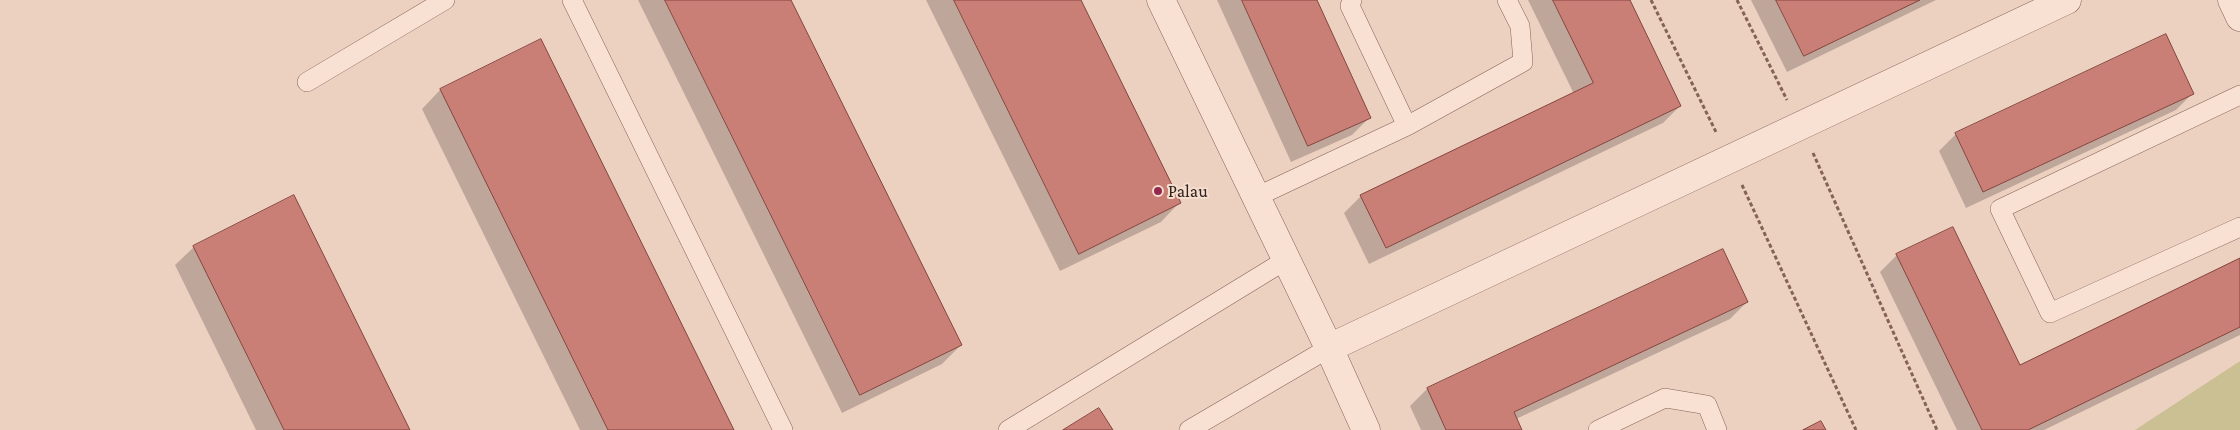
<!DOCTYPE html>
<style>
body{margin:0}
canvas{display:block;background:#edd1c0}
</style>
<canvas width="2240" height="430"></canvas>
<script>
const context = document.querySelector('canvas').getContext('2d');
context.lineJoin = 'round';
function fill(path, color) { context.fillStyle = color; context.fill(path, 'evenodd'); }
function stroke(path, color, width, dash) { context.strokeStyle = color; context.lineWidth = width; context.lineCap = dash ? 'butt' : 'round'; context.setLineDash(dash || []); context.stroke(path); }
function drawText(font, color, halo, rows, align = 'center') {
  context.font = font + ' "Crimson Pro",serif'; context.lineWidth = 4; context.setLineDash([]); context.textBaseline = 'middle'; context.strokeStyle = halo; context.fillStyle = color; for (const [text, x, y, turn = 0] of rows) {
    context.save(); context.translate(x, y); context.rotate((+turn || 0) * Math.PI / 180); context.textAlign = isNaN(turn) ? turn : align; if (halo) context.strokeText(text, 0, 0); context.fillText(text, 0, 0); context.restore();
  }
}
fill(new Path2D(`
 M2240 361V430H2135Z`), '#cac094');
fill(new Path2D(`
 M638 0H790L961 345 942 364 842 413Z
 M926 0H1079L1179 203 1161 222 1060 271Z
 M1217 0H1316L1369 118 1352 135 1291 162Z
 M1528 0H1629L1680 106 1663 123 1369 264 1344 213 1361 196 1574 94Z
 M1751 0H1936L1787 72Z
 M541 40 733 430H580L422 109 440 90Z
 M2193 93 2176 110 1966 208 1939 151 1956 134Z
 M194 247 409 430H256L175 265Z
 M1722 251 1747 302 1730 319 1516 419 1521 430H1421L1410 406 1427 389Z
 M1897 255 2020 367 2240 260V335L2044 430H1957L1880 272Z`), '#0003');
const building = new Path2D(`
 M665 0H791L962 345 860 395Z
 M954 0H1081L1181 203 1079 254Z
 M1242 0H1317L1371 118 1308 146Z
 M1553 0H1630L1681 106 1386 248 1360 195 1593 83Z
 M1776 0H1920L1804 56Z
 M2166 34 2194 94 1983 192 1955 133Z
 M541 39 734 430H608L440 89Z
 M294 195 410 430H284L193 246Z
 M1953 227 2020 365 2240 258V327L2028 430H1982L1896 254Z
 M1723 249 1748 302 1514 412 1522 430H1446L1427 388Z
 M1099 408 1113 430H1063Z
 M1821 421 1826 430H1803Z`);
fill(building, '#ca7f76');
stroke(building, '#84453f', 1);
const lane = new Path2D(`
 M572 0 783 430
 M1352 0 1350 6 1407 126
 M307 82 445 0
 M2240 95 2000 209 2050 313 2240 227
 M1256 197 1407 126 1523 62 1520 26 1507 0
 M1008 430 1286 260
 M1189 430 1329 348
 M1598 430 1665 398 1707 405 1717 430`);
const street = new Path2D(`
 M1161 0 1329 348 1366 430
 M2232 0 2240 17
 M1329 348 2067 0`);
stroke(lane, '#856258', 20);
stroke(street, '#856258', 29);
stroke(new Path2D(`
 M1651 0 1716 132
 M1737 0 1787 100
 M1813 153 1937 430
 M1742 185 1856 430`), '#856258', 3, [4, 2.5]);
stroke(lane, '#f8e1d3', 19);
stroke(street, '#f8e1d3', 28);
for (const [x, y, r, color] of [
 [1158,191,5,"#93294b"]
]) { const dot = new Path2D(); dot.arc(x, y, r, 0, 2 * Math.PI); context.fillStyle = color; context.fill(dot); stroke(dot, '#f4decf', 2); }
drawText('18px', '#35211c', '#f4decf', [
 ["Palau",1168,191]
], 'left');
</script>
